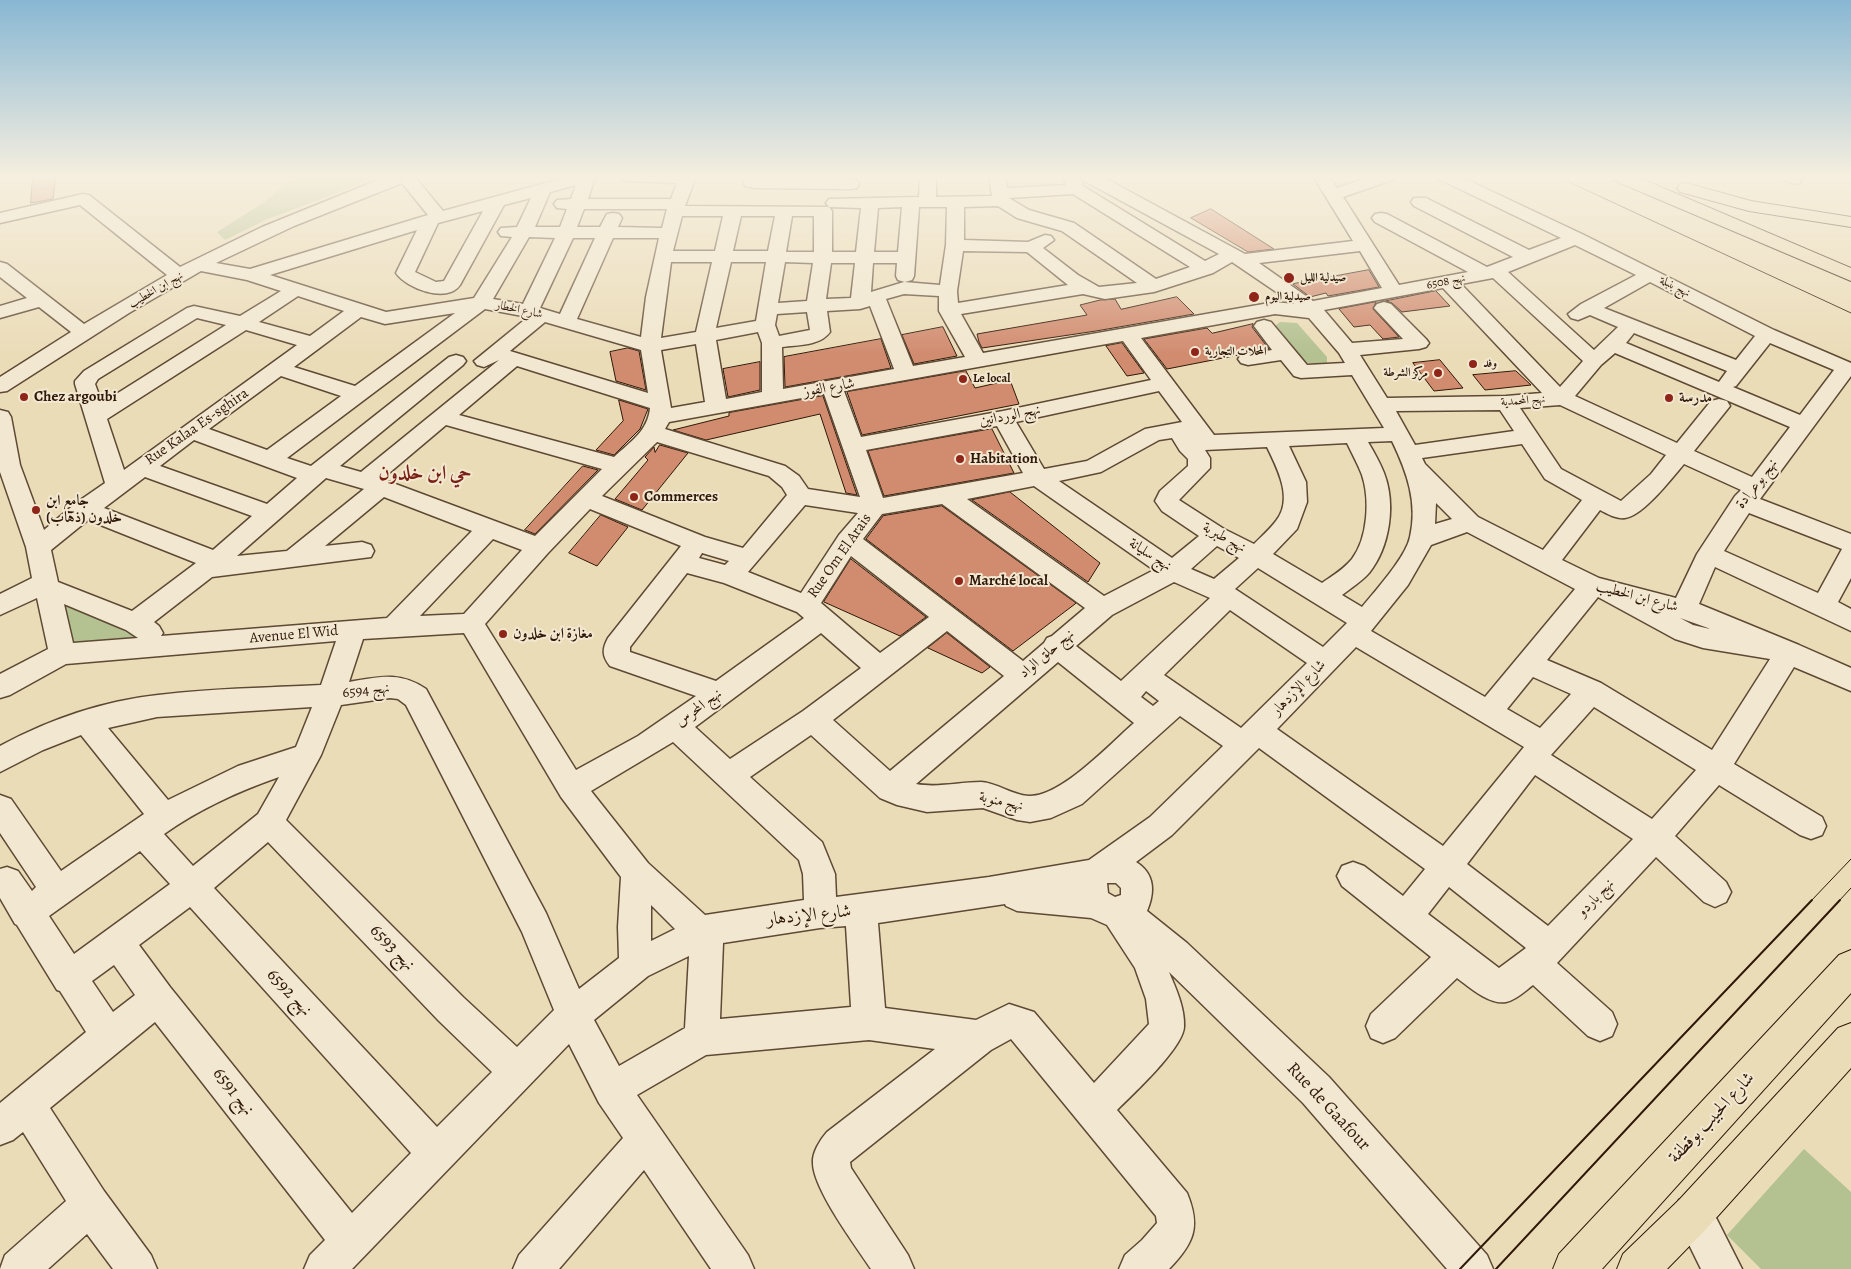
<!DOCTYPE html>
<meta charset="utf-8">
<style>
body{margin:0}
canvas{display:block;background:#ebdcb8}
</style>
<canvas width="1851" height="1269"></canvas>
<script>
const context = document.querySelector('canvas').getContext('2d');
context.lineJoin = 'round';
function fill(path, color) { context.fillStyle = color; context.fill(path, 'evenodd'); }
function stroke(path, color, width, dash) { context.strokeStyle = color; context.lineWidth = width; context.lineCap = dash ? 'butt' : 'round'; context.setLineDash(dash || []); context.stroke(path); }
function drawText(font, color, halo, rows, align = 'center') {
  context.font = font + ' Alegreya,Amiri,serif'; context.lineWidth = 4; context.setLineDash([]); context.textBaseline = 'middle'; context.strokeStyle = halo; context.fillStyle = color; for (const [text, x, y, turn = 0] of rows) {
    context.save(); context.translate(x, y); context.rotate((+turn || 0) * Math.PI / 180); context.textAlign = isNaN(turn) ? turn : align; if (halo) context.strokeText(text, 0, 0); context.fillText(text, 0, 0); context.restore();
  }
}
fill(new Path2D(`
 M296 176H381L268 219 225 240 217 232 263 203Z
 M1280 322 1297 323 1327 357V362L1323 365 1303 362 1276 331 1275 326Z
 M54 597 146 642 86 645 71 643Z
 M1804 1149 1851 1192V1269H1761L1727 1235Z`), '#b4c191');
const building = new Path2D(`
 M33 176H56L53 199 31 203Z
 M1211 209 1274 249 1248 252 1191 218Z
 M1369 270 1379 287 1328 296 1326 293 1310 297 1293 284Z
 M1436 291 1450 306 1402 312 1392 303 1386 301Z
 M1177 297 1194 314 1096 331 982 348 979 342 977 334 1087 315 1080 305 1100 300 1115 299 1121 309Z
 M1376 302 1373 309 1399 337 1383 339 1370 325 1354 327 1339 309Z
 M1253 324 1252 327 1269 349 1167 369 1144 339 1207 328 1212 333Z
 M943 327 957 356 914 364 902 335Z
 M881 339 891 368 785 387 784 357Z
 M1122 343 1144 373 1127 376 1106 346Z
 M628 348 639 351 646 390 616 381 610 352Z
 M1440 360 1463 388 1434 391 1413 363Z
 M760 362V390L728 397 723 369Z
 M966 371 975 388 1010 380 1019 404 862 435 847 392Z
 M1516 371 1531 385 1485 390 1473 375Z
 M823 396 857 495 846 493 820 414 706 440 673 430 729 416V413Z
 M619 400 648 409 640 429 614 455 596 450 623 421Z
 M992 429 1014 473 884 496 868 451Z
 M660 445 688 453 642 510 615 499 648 460 645 457 654 447 655 452Z
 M583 466 598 470 535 534 525 530Z
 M1010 492 1100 563 1088 582 972 500Z
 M942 506 1076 603 1075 604 1013 651 866 539 883 516Z
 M601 515 628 527 597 566 569 553Z
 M851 559 926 617 900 636 824 602Z
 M947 633 990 667 982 673 928 648Z`);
fill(building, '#d18c70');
stroke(building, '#2f1808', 1);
const minor = new Path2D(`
 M388 176H414L443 211 571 176H599L594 180 588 199H671L677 183 628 181 622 179 620 176H696L685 206 829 207 832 211V252H856L861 208 829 207 826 203 829 199 919 197 920 176H936V197L992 196 989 176H1005L1007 188 1066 185 1063 176H1101L1245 254 1353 241 1313 176H1329L1337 188 1372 176H1397L1395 179 1343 197 1399 285 1468 272 1375 222 1372 218 1375 214 1381 213 1387 214 1487 267 1513 257 1414 206 1411 202 1414 198H1426L1529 250 1561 238 1439 179 1437 176H1459L1582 234 1774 330 1851 363V376L1760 499 1851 534V578L1838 602 1851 609V631L1715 567 1699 604 1799 645 1851 668V691L1794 667 1734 764 1822 817 1826 826 1822 835 1811 839 1800 835 1719 785 1675 836 1726 882 1731 892 1726 902 1715 907 1704 902 1656 857 1557 963 1612 1012 1617 1024 1612 1036 1600 1041 1588 1036 1533 985C1525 991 1516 1000 1506 1002 1489 1005 1469 987 1457 978L1395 1038 1383 1043 1371 1038 1366 1026 1371 1014 1431 957 1342 886 1337 876 1342 866 1353 862 1364 866 1403 896 1425 869 1259 748 1172 835 1136 862C1155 874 1155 892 1147 911L1187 943 1329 1077 1487 1255 1493 1269H1447L1303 1103 1169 972C1176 989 1185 1008 1184 1027 1183 1048 1133 1094 1117 1110L1187 1193C1201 1227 1194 1243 1169 1269H1119L1125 1255 1142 1240 1157 1223 1156 1216 1011 1039 991 1050 850 1162 851 1168 908 1255 914 1269H871C856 1246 813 1189 813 1163 812 1153 820 1140 827 1132L935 1049 869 1040 706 1055 637 1095 748 1255 754 1269H711L644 1170 559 1269H513L519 1255 623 1138 599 1103 569 1044 352 1269H304L310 1255 325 1240 155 1022 50 1108 104 1191 151 1255 157 1269H113L87 1234 48 1269H0L5 1255 66 1201 23 1132 13 1140 0 1145V1103L86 1032 60 991 57 990 17 925 15 924 0 898V869L7 867 18 871 32 891 36 887 0 833V795L11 799 61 871 144 814 81 735 43 750 0 772V746C48 720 103 701 158 695 212 688 267 688 321 685L336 641 66 664 10 695 0 698V674L48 649 37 598 0 615V594L32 578 26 547 0 472V410L8 412 11 417 20 465 44 530 76 503 105 483 75 384V381L84 371 187 308 194 306 240 316 281 291 247 280 201 271 129 313 7 391 0 392V377L71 332 39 307 0 318V306L27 298 0 277V262L7 264 84 324 167 275 80 205 0 223V213L83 194 89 195 180 267 262 227ZM1080 178 1081 179 1219 254 1205 261 1083 186ZM402 183 428 215 250 269 216 263 294 226ZM576 185 571 199 557 200 554 204 557 208 567 209 560 227H535L550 192ZM1073 194 1190 267 1156 279 1074 223 1029 210 1009 198ZM531 198 517 227 501 228 498 232 501 236 512 237 474 298 386 312 270 275 417 230 396 273C406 288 447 304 460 285L504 205ZM998 206 1017 218 1062 231 1137 283 1099 287 1078 275 1043 248 1054 240 1051 236 1045 235 1028 242 964 240V207ZM902 207 898 252H874L878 208ZM919 207H947L946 245 940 285 904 282 871 292 873 263H897L896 276 898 280 905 282 912 280 914 276ZM584 209H667L662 228 618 227 622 218 619 214 613 213 607 214 600 227H577ZM483 211 444 281 436 282 415 272 438 223ZM682 216H723L715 251H673ZM741 216H775L768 251H733ZM792 216H814V252H786ZM529 237 555 238 523 304 493 299ZM573 238H595L560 314 540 308ZM613 238H659L646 297 641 337 577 319ZM1575 245 1636 275 1581 304 1568 314 1571 318 1578 320 1590 315 1618 327 1594 350 1508 272ZM963 251 1027 252 1068 285 958 303 957 291ZM1360 251 1382 288 1313 301 1259 263ZM671 262H712L696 332 661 338ZM731 262H766L756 321 716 328ZM785 262 813 263 807 301 778 303ZM1232 262 1294 304 1275 302 983 353 961 314 1083 294 1105 299 1154 292 1213 273ZM831 263H855L851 298 826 299ZM1493 278 1583 361 1560 387 1461 284ZM1650 282 1755 336 1736 360 1604 308ZM1443 288 1542 393 1506 396 1387 398 1360 355 1419 349 1426 347 1429 343 1426 339 1391 304 1384 302 1377 304 1374 308 1403 339 1352 343 1324 310ZM904 294 939 296V311L965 357 913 366 886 299ZM298 296 344 311 310 336 259 322ZM870 306 894 369 783 389 782 347C798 345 820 346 830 332L827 311 860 309ZM485 309 528 317 474 361 477 365 484 367 499 360 361 472 340 466 463 365 466 361 463 357 456 355 449 357 311 466 287 458ZM807 312 810 330 779 336 775 325 777 314ZM455 313 355 386 294 367 361 317 385 324ZM1275 314 1309 318 1339 353 1345 363 1307 365 1271 322 1264 320 1257 322 1254 326 1272 350 1241 355 1238 359 1241 363 1248 365 1281 360 1294 376 1301 378 1352 375 1384 428 1214 435 1141 338ZM197 318 226 325 102 403 95 384 98 379ZM545 322 641 350 648 393 510 351ZM246 330 297 345 124 470 107 419ZM758 332 762 343V392L726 399 716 340ZM1634 333 1727 371 1719 382 1626 343ZM1123 341 1151 380 1003 411 861 437 844 391ZM1770 343 1834 370 1800 415 1733 387 1736 386ZM696 344 705 402 671 408 661 350ZM1615 353 1790 427 1752 477 1694 451 1730 406 1727 401 1719 399 1711 401 1677 443 1575 396 1601 365ZM517 366 650 408C648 431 630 442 614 457L459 415ZM281 376 341 396 267 450 209 429ZM1159 391 1182 422 1145 429 1087 461 1044 469 1016 422ZM824 394 860 497 808 489 799 476 785 466 665 429 669 422ZM1560 405 1666 455 1651 474 1621 501 1561 469 1520 408ZM1500 410 1514 431 1415 445 1396 411ZM446 425 602 469 535 536 382 479ZM997 426 1023 473 883 498 866 450ZM1172 438 1180 451 1188 459V466L1160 491 1155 501 1162 511 1199 536 1172 558 1059 481 1101 472 1159 440ZM194 440 297 478 267 504 160 466ZM1392 441C1407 472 1418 503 1410 537 1406 557 1375 591 1362 607L1342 595C1351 588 1361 582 1369 573 1390 547 1396 504 1384 473 1380 463 1374 452 1368 442ZM657 442 769 476 782 487 787 495 743 548 705 537 602 496ZM1347 443C1352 454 1358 464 1362 475 1370 499 1368 538 1352 559 1344 569 1332 576 1322 583L1273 554 1297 529 1307 502 1306 482 1289 446ZM1522 444 1545 479 1582 500 1543 550 1478 517 1425 464 1422 458ZM1267 447C1277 468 1294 499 1276 521 1270 529 1261 537 1254 544L1224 529 1179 500 1210 468V458L1205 450ZM1684 464 1741 490 1735 496 1697 554 1676 598 1599 578 1562 560 1600 510C1608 514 1616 519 1625 518 1643 516 1672 478 1684 464ZM145 477 252 516 213 550 104 508ZM326 478 364 489 287 551 237 556ZM1034 486 1154 570 1104 596 967 499ZM384 497 472 531 387 618 161 636 163 633 159 626 154 622 212 577 371 557 374 551 371 545 362 542 325 546ZM1436 503 1452 519 1435 524ZM942 504 1085 608 1052 636 1047 638 1044 643 1023 661 863 539 882 514ZM805 505 858 513 839 535 801 593 748 572ZM590 509 681 546 608 638C602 649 602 656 610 666L696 696 638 736 576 770 485 624 548 553ZM1749 513 1842 549 1818 593 1724 551ZM88 520 196 563 132 611 58 582 51 550ZM1467 532 1575 589 1485 697 1371 631 1408 585 1431 545ZM493 539 522 550 464 614 420 616ZM1217 546 1239 558 1214 579 1191 569ZM702 553 729 561 725 565 699 558ZM851 556 929 617 880 653 821 603ZM1258 568 1347 623 1323 647 1235 589ZM687 573 724 583 797 612 804 618 716 681 630 652V647ZM1174 582 1210 598 1121 681 1076 646 1112 615ZM1598 597 1675 639 1703 648 1770 659 1712 750 1601 683 1547 660ZM64 604 126 630 138 638 73 643ZM1230 610 1307 663 1241 728 1164 675ZM1680 618 1708 628 1710 629 1693 625ZM947 631 1004 676 890 771 833 720ZM464 633 561 797 621 877 618 927 619 958 579 989 546 913 426 689C399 671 379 677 349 682L363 639ZM821 633 861 668 803 711 730 759 695 727ZM1356 647 1524 747 1443 846 1277 729ZM1058 662 1134 723C1110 744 1061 797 1029 796 1012 795 997 783 981 782 959 782 938 788 916 784ZM1533 677 1571 694 1540 728 1507 709ZM1146 691 1159 701 1153 706 1141 697ZM390 698 398 699 406 705 522 932 554 1010 517 1047 463 997 286 820 321 755 341 705ZM312 707 296 747 238 766 168 800 108 728 157 717ZM1594 707 1696 770 1652 819 1551 755ZM1180 716 1223 746 1150 817 1089 860 989 877 836 897 835 874 822 842 750 777 811 735 880 798 897 805 927 812 983 808 1017 820 1030 822 1051 818 1082 804ZM673 742 799 860 803 874 804 900 705 915 648 863 591 791ZM1535 775 1633 839 1548 926 1467 864ZM279 777 258 814 193 866 164 834C199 809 239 791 279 777ZM268 842 439 1021 492 1072 437 1127 214 888ZM140 851 170 884 74 954 49 916ZM1107 883H1116L1121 888V895L1115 897 1108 893ZM1449 887 1526 948 1499 968 1428 914ZM1005 904 1006 906 1017 911 1091 918 1107 925 1135 968 1146 999 1149 1024 1094 1083 1034 1012 1009 1004 976 1020 885 1008 878 923ZM651 905 675 929 651 941ZM190 907 411 1153 352 1213 170 987 139 945ZM846 926 851 1007 720 1019 723 943 820 928ZM689 956 685 1028 619 1066 594 1020 648 976ZM114 965 135 995 113 1012 92 981Z
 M743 176 851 179 857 180 859 184 857 188 851 189 755 188 745 186Z
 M1781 176H1800L1802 179 1800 183C1792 184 1786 183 1781 176Z
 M1693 1195 1707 1200 1742 1269H1701L1674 1214 1679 1200Z`);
const major = new Path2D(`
 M1851 950V993L1602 1269H1553L1559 1254 1839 955Z
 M1851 1023V1068L1707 1228 1667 1269H1617L1623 1254 1679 1200 1838 1028Z`);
const highway = new Path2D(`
 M1611 176H1635L1851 268V281L1613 180Z
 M1686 183 1751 201 1851 217V227L1749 211 1680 192 1677 188 1680 184Z`);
stroke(minor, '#5e4934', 3);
stroke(major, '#2f1808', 2);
stroke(highway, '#2f1808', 2);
fill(minor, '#f2e8d1');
fill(major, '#ebdcb8');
fill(highway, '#ebdcb8');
stroke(new Path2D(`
 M1556 176 1851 313
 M1811 901 1851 859
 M1839 901 1851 888`), '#2f1808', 1);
stroke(new Path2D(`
 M1460 1269 1812 900
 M1496 1269 1840 900`), '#2f1808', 2);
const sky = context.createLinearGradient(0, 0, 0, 354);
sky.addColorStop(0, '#88b7d3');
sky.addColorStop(0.5, '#f6efdf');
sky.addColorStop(1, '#f6efdf00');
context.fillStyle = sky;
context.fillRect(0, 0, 1851, 354);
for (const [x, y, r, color] of [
 [1289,278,6,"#8f2418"],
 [1254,297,6,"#8f2418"],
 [1195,352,5,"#8f2418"],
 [1473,364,5,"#8f2418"],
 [1438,373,5,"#8f2418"],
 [963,379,5,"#8f2418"],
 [24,397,5,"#8f2418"],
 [1669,398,5,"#8f2418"],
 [960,459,5,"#8f2418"],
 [634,497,5,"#8f2418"],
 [36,510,5,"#8f2418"],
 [959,581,5,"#8f2418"],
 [503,634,5,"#8f2418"]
]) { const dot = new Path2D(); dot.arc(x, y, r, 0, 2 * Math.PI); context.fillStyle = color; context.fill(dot); stroke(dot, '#f2e8d1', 2); }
drawText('bold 12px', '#2f1808', '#f2e8d1', [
 ["صيدلية الليل",1300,278],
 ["صيدلية اليوم",1265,297],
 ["المحلات التجارية",1205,352],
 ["وفد",1483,364],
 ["مركز الشرطة",1428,373,"right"],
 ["Le local",973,379]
], 'left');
drawText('12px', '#2f1808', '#f2e8d1', [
 ["نهج 6508",1446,282,-11],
 ["نهج بنبلة",1675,287,27],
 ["نهج ابن الخطيب",156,290,-30],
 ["شارع الخطار",519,310,12],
 ["نهج المحمدية",1523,401,-4]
]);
drawText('15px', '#2f1808', '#f2e8d1', [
 ["شارع الفوز",829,388,-10],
 ["نهج الوردانين",1010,416,-11],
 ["Rue Kalaa Es-sghira",197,427,-35],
 ["نهج بوعرادة",1757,484,-52],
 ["نهج طبربة",1224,538,29],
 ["نهج سليانة",1150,555,33],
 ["Rue Om El Arais",840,556,-55],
 ["شارع ابن الخطيب",1637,597,15],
 ["Avenue El Wid",294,635,-5],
 ["نهج حلق الواد",1047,654,-40],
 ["شارع الإزدهار",1299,688,-46],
 ["نهج 6594",366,691,-6],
 ["نهج المحرس",699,708,-36],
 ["نهج منوبة",1001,802,13],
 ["نهج باردو",1596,898,-46]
]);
drawText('bold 15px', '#2f1808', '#f2e8d1', [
 ["Chez argoubi",34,397],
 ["مدرسة",1679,398],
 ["Habitation",970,459],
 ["Commerces",644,497],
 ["جامع ابن",46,501],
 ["خلدون (ذهاب)",46,518],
 ["Marché local",969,581],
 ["مغازة ابن خلدون",513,634]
], 'left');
drawText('18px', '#2f1808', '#f2e8d1', [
 ["شارع الإزدهار",809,916,-6],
 ["نهج 6593",392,948,46],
 ["نهج 6592",289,993,47],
 ["نهج 6591",233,1092,52],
 ["Rue de Gaafour",1328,1107,47],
 ["شارع الحبيب بوقطفة",1712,1118,-47]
]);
drawText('bold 20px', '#7a1f14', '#f2e8d1', [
 ["حي ابن خلدون",425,474]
]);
</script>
